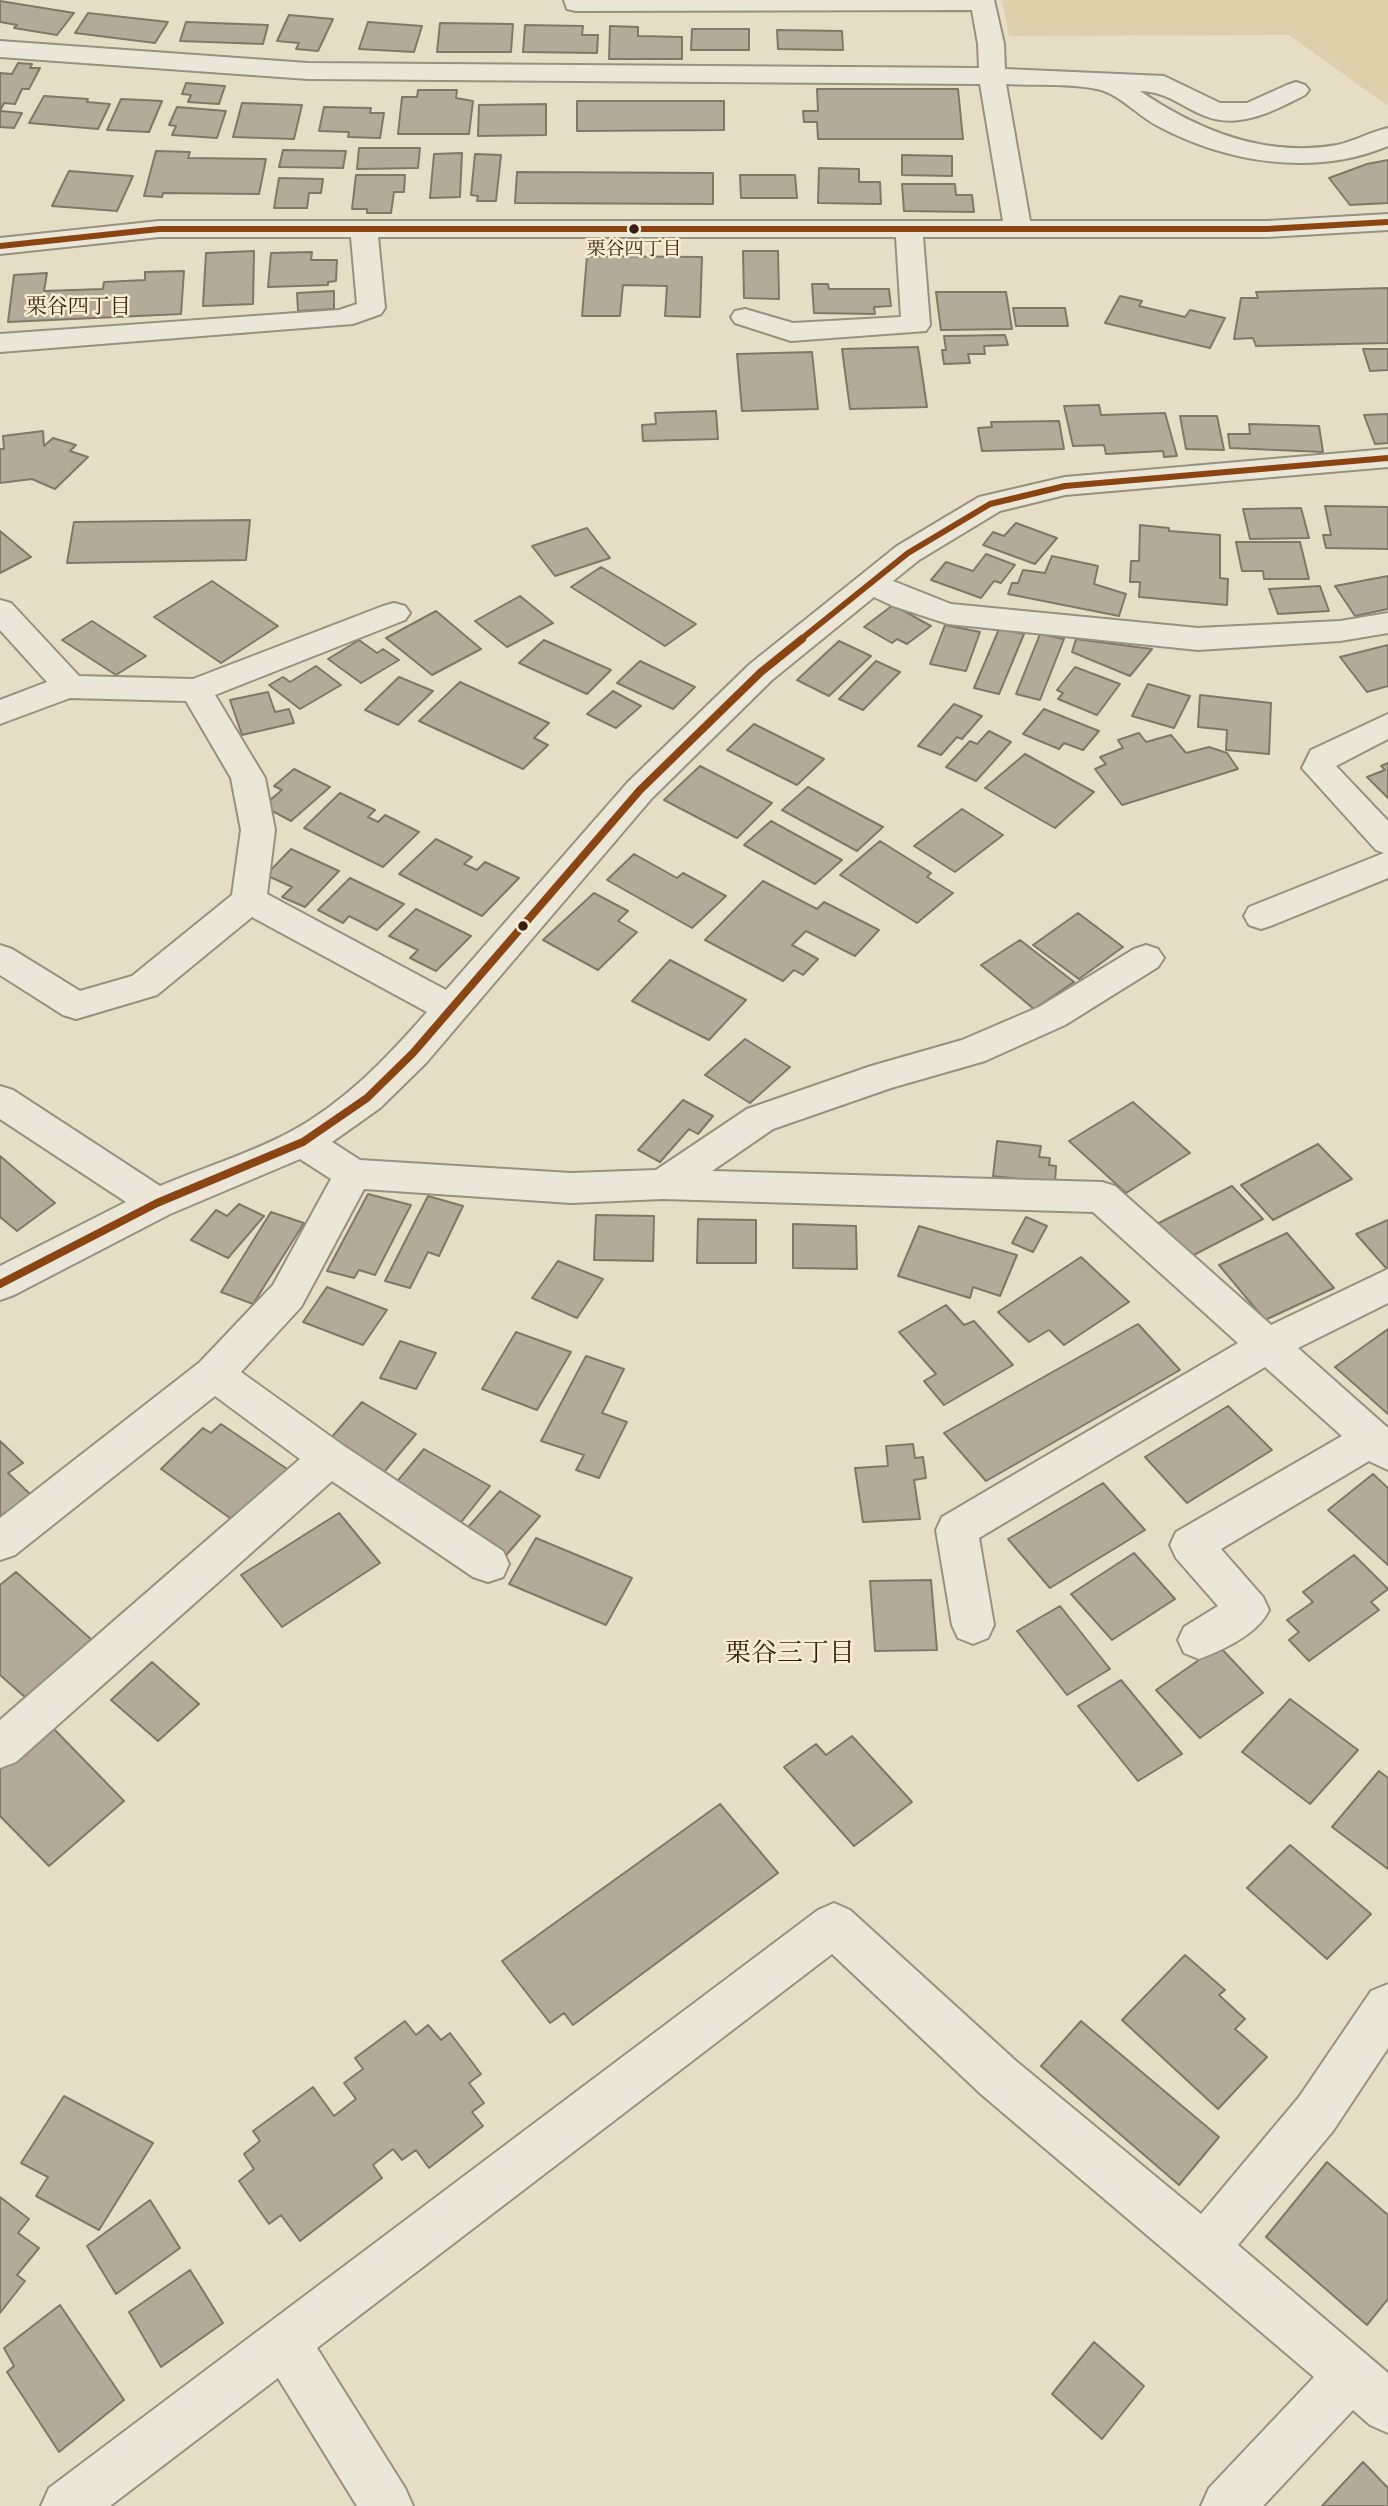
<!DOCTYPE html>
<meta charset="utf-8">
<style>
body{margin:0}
canvas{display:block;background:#e6dec4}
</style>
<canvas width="1388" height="2506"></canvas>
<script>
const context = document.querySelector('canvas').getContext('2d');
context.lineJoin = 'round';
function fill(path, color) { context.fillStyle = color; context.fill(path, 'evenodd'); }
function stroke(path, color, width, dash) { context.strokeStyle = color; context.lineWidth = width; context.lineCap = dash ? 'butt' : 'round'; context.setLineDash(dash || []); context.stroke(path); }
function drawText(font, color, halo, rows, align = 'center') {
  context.font = font + ' "Old Standard TT","Noto Serif JP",serif'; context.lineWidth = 5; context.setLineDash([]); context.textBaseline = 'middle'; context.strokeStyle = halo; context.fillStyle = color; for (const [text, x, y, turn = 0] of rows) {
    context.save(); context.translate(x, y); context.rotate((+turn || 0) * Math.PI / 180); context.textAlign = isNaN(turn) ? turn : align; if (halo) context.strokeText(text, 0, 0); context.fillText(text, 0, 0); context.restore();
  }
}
fill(new Path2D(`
 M1002 0H1388V106L1289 35 1009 36Z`), '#ddcfac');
const building = new Path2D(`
 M0 1 74 13 57 35 14 28 17 25 0 22Z
 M88 13 168 22 155 43 75 33Z
 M289 15 333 19 318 51 296 49 299 43 277 41Z
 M186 22 268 25 263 44 180 41Z
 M368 22 422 26 414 52 359 49Z
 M440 23 513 24 511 52H437Z
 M525 25 583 26 582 35H598L597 53 523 52Z
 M610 26 638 27V36L682 37V59H609Z
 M692 29H749V50H691Z
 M777 30 842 31 843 50 778 49Z
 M18 63 32 64 30 68H40L29 89H22L15 104 4 103 0 111 22 113 14 128 0 127V73L12 74Z
 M186 83 225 86 219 104 188 102 191 95 182 94Z
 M817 89H958L963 139H818L817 122H804L803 111H818Z
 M418 90H457L456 98 473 101 469 134H398L402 97H417Z
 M44 96 88 99 87 102 110 104 98 129 29 123Z
 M121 99 162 101 149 132 107 130Z
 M577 101H724V130L577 131Z
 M242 103 302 105 294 139 233 137Z
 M546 104V135L478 136 479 105Z
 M177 107 226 111 217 138 172 135 176 126 169 125Z
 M324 107 371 108 370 113H384L380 138 348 137 349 132 319 131Z
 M359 148H420L418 168 357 169Z
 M283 150 346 151 343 168 279 167Z
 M156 151 190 152 188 158 266 159 259 194 163 193 162 197 144 196Z
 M462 153 460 197 430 198 434 154Z
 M475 154 501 155 496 201H477L478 196 471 195Z
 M902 155 952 156V176L902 175Z
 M1388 160V203L1350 205 1329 178 1367 164Z
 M819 168 859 169V182H880L881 204 818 203Z
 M69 171 133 176 117 211 52 206Z
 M517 172 713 173V204L515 203Z
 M356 175H405L404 192H394L391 213H367V209H352Z
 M740 175H795L797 198H741Z
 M279 178 323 179 321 193H309L307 208H274Z
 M902 184H955L956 195H972L974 212 904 211Z
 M254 251 253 304 203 306 206 253Z
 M743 251H778L779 299 744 298Z
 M312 252 311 260H337L336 281 328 282V285L268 287 271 253Z
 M587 256 702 257 700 317 665 316 667 286 623 285 620 316H582Z
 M184 271 181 314 8 322 14 275 47 273 44 291 103 289 104 282 145 280V272Z
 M812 284H828L829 289H889L891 306 874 307 875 314 814 313Z
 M1388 288V343L1256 346 1253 338 1234 339 1241 298H1258L1256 292Z
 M334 291V309L298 311 297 293Z
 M936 292H1006L1012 329 941 330Z
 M1120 296 1142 301 1139 306 1185 317 1190 310 1225 318 1210 348 1105 323Z
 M1013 308H1065L1068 326H1016Z
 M1005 335 1008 345 984 346 985 354H968L970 363 944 364 942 350H946L944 336Z
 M918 347 927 407 850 409 842 349Z
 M1363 349H1388V370L1370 371Z
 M812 352 818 409 742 411 737 354Z
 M1099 405 1101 415 1165 413 1177 456 1164 457 1163 451 1106 454 1104 445 1073 446 1064 406Z
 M716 411 718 439 643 441 642 425 656 424 655 413Z
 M1388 414V443L1375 444 1364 415Z
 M1180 416H1217L1224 450 1186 449Z
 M1059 421 1064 449 982 451 978 428 992 427 991 422Z
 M1249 424 1319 426 1323 452 1230 448 1228 434H1250Z
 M43 431 44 446 53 438 76 445 70 451 88 457 55 489 32 479 0 483V449H4L3 436Z
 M1325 506 1388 507V549L1326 548 1323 535H1331Z
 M1301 508 1309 538 1250 539 1243 509Z
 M250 520 246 560 67 563 74 522Z
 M1016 523 1057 538 1035 564 983 545 993 532 1004 536Z
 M1140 525 1169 528V531L1220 535V578L1228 579 1227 605 1139 597 1140 582H1130L1131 561H1139Z
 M587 528 610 558 555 576 532 546Z
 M0 531 31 557 0 573Z
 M1236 542H1300L1309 579H1264L1263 571H1242Z
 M986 554 1015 565 1001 583 994 581 981 598 931 580 946 562 973 571Z
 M1052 556 1098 566 1094 584 1126 594 1119 616 1008 594 1012 583H1018L1023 570 1045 573Z
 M601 567 696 624 665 646 571 587Z
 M1388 576V609L1355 616 1335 586Z
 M212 581 278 626 221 663 154 617Z
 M1320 586 1329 611 1278 614 1269 589Z
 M520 596 553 623 507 647 475 621Z
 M893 605 931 626 907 644 897 639 892 643 864 627Z
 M436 611 481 649 432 675 386 638Z
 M92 621 146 656 116 675 62 640Z
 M945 625 980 632 966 671 930 664Z
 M999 629 1024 634 999 694 974 688Z
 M1040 634 1064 639 1040 700 1016 694Z
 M1076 639 1152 649 1130 676 1072 652Z
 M359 640 377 653 383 649 399 660 361 683 328 659Z
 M544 640 611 670 587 694 519 663Z
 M839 641 871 656 829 696 797 680Z
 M1388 645V686L1367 692 1340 657Z
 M640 661 695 687 673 709 617 683Z
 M876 661 900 672 863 710 839 699Z
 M316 666 341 685 300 709 269 685 283 677 290 682Z
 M1075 667 1120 684 1097 715 1058 699 1063 693 1057 690Z
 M399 677 433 691 398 725 365 710Z
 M460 682 549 723 534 738 548 745 523 769 419 721Z
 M1148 684 1190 696 1174 728 1132 716Z
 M613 691 641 706 616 728 587 714Z
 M268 692 275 712 289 709 294 723 242 735 230 700Z
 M1200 695 1271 703 1269 754 1226 750 1227 730 1198 727Z
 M954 704 982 716 962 739 957 737 941 755 918 746Z
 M1044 709 1099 731 1083 750 1064 743 1059 749 1023 734Z
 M754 724 824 759 797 785 727 750Z
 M989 731 1011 742 976 781 946 767 970 741 977 744Z
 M1139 733 1146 742 1171 735 1186 753 1209 747 1227 753 1238 769 1122 805 1095 769 1106 764 1100 757 1123 748 1118 740Z
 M1025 754 1094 792 1055 828 985 788Z
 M1388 763V798L1367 777 1385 770 1381 766Z
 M700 766 772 803 737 838 664 800Z
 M294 769 330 787 291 821 263 806 282 790 274 786Z
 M808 787 883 827 857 851 782 810Z
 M340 793 375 810 368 817 378 822 385 815 419 832 383 867 304 828Z
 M962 809 1003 835 955 872 914 846Z
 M771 821 842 860 815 884 744 845Z
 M436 839 472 857 464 864 477 870 485 862 519 878 482 916 399 874Z
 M880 841 931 873 927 877 953 893 917 923 840 875Z
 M291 849 339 871 305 907 282 897 292 887 266 875Z
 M634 854 677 878 683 873 726 896 692 928 607 880Z
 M350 878 404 904 377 930 349 916 343 923 318 910Z
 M763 881 817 909 824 902 879 930 855 956 806 931 792 945 818 959 803 975 794 970 783 981 705 940Z
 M594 893 628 911 618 921 637 932 598 970 543 940Z
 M416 909 471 936 436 971 410 958 418 950 389 936Z
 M1078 913 1123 947 1079 979 1033 945Z
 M1020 940 1074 982 1034 1009 981 965Z
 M670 960 746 1000 709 1040 632 1001Z
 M745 1039 790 1067 750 1103 705 1075Z
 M683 1100 713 1116 698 1134 689 1129 660 1162 638 1150Z
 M1133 1102 1190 1153 1126 1193 1069 1141Z
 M997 1141 1041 1146 1039 1157 1050 1158 1049 1165 1056 1166 1055 1183 993 1176Z
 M1318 1144 1352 1179 1273 1220 1241 1185Z
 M0 1156 55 1203 17 1231 0 1217Z
 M1232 1186 1263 1219 1186 1259 1155 1225Z
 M368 1194 411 1205 375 1275 359 1270 354 1278 327 1271Z
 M428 1196 463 1206 439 1256 428 1252 410 1288 385 1281Z
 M239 1204 264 1216 228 1258 191 1240 216 1210 227 1216Z
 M271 1212 304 1223 253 1304 221 1292Z
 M596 1215 654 1216 653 1261 594 1260Z
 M1026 1217 1047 1226 1033 1252 1012 1243Z
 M698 1219 756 1220V1263H697Z
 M1388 1220V1267L1386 1268 1356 1234Z
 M793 1224 856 1226 857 1269 793 1268Z
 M919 1226 1017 1255 1000 1296 973 1287 970 1298 898 1276Z
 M1287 1233 1334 1288 1265 1320 1219 1265Z
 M1081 1257 1129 1302 1064 1345 1049 1330 1029 1342 998 1312Z
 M558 1261 603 1279 577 1318 532 1298Z
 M327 1287 387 1310 363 1345 303 1322Z
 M946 1305 964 1325 974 1321 1013 1365 944 1405 924 1381 936 1374 899 1332Z
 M1138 1324 1180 1370 986 1481 944 1433Z
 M1388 1329V1414L1335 1367Z
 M516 1332 571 1352 537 1410 482 1389Z
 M400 1341 436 1353 416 1389 380 1378Z
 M586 1356 624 1369 602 1413 627 1422 599 1478 576 1470 584 1455 541 1441Z
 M362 1402 416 1434 379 1478 324 1446Z
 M1228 1406 1272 1450 1187 1503 1145 1457Z
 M221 1424 290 1471 237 1523 161 1469 203 1428 211 1433Z
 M0 1441 23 1463 8 1473 33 1497 0 1521Z
 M913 1444 915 1458 923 1457 926 1478 914 1480 920 1519 863 1522 855 1468 888 1466 886 1446Z
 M424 1449 490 1486 458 1526 390 1490Z
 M1373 1474 1388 1488V1565L1328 1510Z
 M1103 1483 1145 1530 1050 1588 1008 1539Z
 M500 1491 540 1516 502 1560 462 1534Z
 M339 1513 380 1563 282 1627 241 1575Z
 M536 1538 632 1578 606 1625 509 1584Z
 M1134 1553 1175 1599 1112 1640 1071 1594Z
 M1354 1555 1388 1589 1371 1602 1379 1610 1309 1661 1289 1640 1299 1632 1287 1620 1313 1602 1303 1592Z
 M16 1572 93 1641 26 1698 0 1675V1585Z
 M931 1580 937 1650 875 1651 870 1581Z
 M1060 1606 1110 1669 1067 1695 1017 1631Z
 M1219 1646 1263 1693 1200 1738 1156 1690Z
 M152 1662 199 1704 158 1741 111 1700Z
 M1121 1680 1182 1754 1138 1781 1078 1706Z
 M1290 1699 1358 1750 1310 1804 1242 1752Z
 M52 1727 124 1801 49 1866 0 1816V1770Z
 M852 1736 912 1802 854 1846 784 1767 816 1744 826 1755Z
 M1379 1771 1388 1778V1869L1332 1827Z
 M720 1804 778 1873 573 2025 564 2013 550 2023 502 1961Z
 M1290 1845 1371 1914 1327 1959 1247 1888Z
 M1185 1955 1225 1990 1219 1995 1245 2019 1235 2029 1267 2057 1218 2109 1122 2020Z
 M405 2021 416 2035 428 2025 441 2040 450 2033 481 2074 469 2083 484 2103 472 2112 483 2126 429 2168 416 2150 402 2160 393 2149 373 2165 382 2178 300 2241 281 2215 269 2224 239 2181 254 2169 244 2154 260 2141 253 2131 313 2087 334 2116 356 2099 344 2083 363 2069 355 2058Z
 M1081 2021 1219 2137 1179 2185 1041 2066Z
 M64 2096 153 2143 99 2230 36 2196 48 2177 21 2163Z
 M1327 2162 1388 2215V2299L1367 2325 1266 2237Z
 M0 2197 29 2219 18 2233 39 2248 17 2275 25 2281 0 2313Z
 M150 2200 180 2248 116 2294 87 2246Z
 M190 2270 223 2323 161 2367 129 2312Z
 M60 2305 124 2400 59 2452 7 2372 14 2366 4 2348Z
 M1094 2342 1144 2386 1102 2439 1052 2394Z
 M1363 2462 1388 2488V2506H1322Z`);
fill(building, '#b3ab9a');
stroke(building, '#807769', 2);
const minor = new Path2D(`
 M564 0H994L1004 44 1005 69 1164 76 1220 103H1247L1287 85 1296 82 1305 85 1309 90 1305 95C1275 110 1240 130 1205 116 1180 106 1168 92 1140 91 1197 130 1265 158 1337 145 1355 141 1370 132 1388 128V146C1314 177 1226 163 1156 125 1137 115 1118 93 1097 89 1069 83 1035 86 1006 84L1030 221H1267L1388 214V230L1267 237H923L930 325 926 331 791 341 735 323 731 317 735 311 745 309 793 323 901 317 896 237H378L385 308 381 314 353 324 0 352V334L339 310 357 304 351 237H159L0 254V238L159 221H1003L980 84 308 79 0 57V41L308 63 979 68 978 44 972 10 576 11 567 9Z
 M1388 449V467L1065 495 1000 511 919 560 893 581 951 604 1198 628 1340 621 1388 613V633L1340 641 1198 650 948 624 893 606 874 597 772 680 652 798 426 1063 380 1108 332 1142 360 1160 571 1173 656 1170 747 1109 871 1066 962 1040 1039 1007 1134 949 1146 945 1158 949 1164 958 1158 967 1065 1025 985 1061 891 1088 773 1129 712 1171 1102 1182 1115 1186 1271 1325 1388 1269V1303L1298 1348 1388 1428V1470L1369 1461 1221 1549 1263 1597 1269 1610C1258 1634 1223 1650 1199 1659L1184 1653 1178 1640 1184 1627 1218 1606 1176 1558 1170 1545 1176 1532 1342 1436 1265 1367 979 1538 994 1625 988 1638 973 1644 958 1638 952 1625 936 1530 942 1517 1238 1343 1093 1212 663 1199 571 1203 364 1189 301 1307 241 1372 344 1446 503 1551 509 1564 503 1577 488 1582 473 1577 332 1481 16 1762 0 1768V1720L300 1459 215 1396 15 1555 0 1560V1518L200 1362 273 1285 331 1179 300 1159 170 1214 14 1295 0 1300V1266L126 1202 0 1119V1086L13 1090 160 1186C202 1168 249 1154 290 1132 344 1103 387 1058 427 1012L252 917 157 995 76 1019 63 1015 0 975V945L12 949 80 991 132 976 232 895 241 830 231 778 186 701 70 698 0 724V700L47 682 0 630V600L11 603 79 676 193 679 383 606 394 603 405 606 410 613 405 620 215 695 265 778 275 830 267 894 446 990 628 782 750 664 897 546 979 497 1065 477Z
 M1388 714V739L1336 766 1388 821V878L1273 925 1261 929 1249 925 1244 916 1249 907 1384 853 1376 850 1302 768 1311 750Z
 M834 1903 850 1910 1016 2061 1201 2214 1299 2097 1371 1991 1388 1984V2048L1333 2131 1238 2245 1388 2373V2433L1370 2425 1353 2410 1263 2506H1201L1209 2488 1314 2377 982 2095 832 1954 317 2348 405 2488 413 2506H357L278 2378 110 2506H41L49 2488 818 1910Z`);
stroke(minor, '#989080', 4);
fill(minor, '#eae6d8');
stroke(new Path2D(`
 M0 246 159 229H1267L1388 222
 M800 640 908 553 990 504 1065 486 1388 458`), '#8b4513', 6);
stroke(new Path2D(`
 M0 1284 157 1203 303 1142 367 1098 413 1053 640 790 761 672 802 639`), '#8b4513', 8);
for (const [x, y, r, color] of [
 [634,229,6,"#381d12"],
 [523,926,6,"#381d12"]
]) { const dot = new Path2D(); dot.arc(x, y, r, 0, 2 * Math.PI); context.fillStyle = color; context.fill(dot); stroke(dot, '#f8eecf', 2.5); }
drawText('19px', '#381d12', '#f8eecf', [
 ["栗谷四丁目",634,250]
]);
drawText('21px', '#381d12', '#f8eecf', [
 ["栗谷四丁目",78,307]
]);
drawText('26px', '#381d12', '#f8eecf', [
 ["栗谷三丁目",790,1654]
]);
</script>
